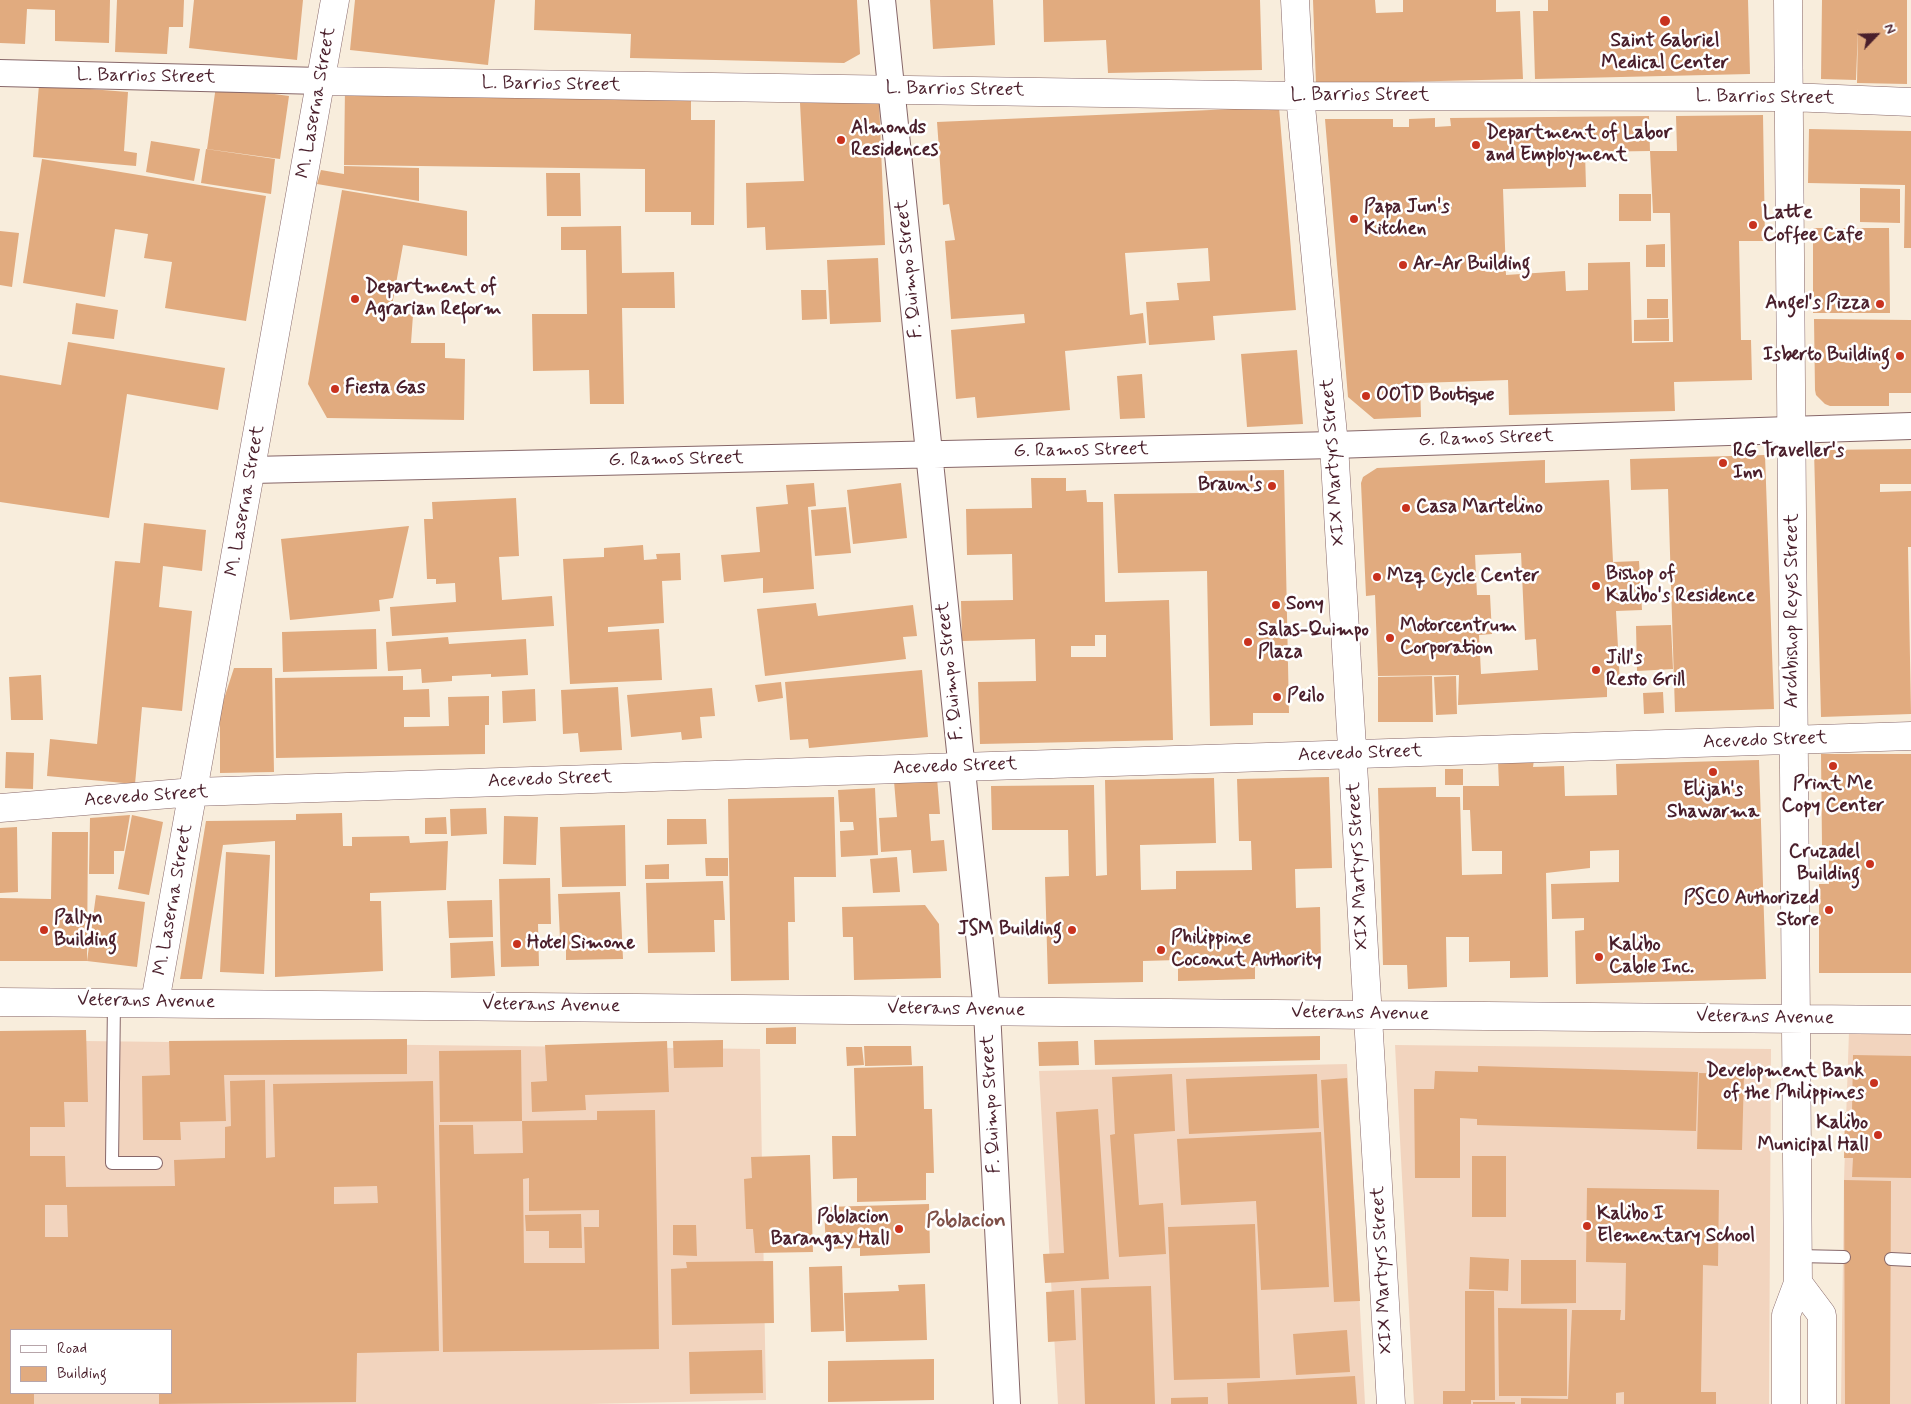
<!DOCTYPE html>
<style>
body{margin:0}
#map{position:relative;width:1911px;height:1404px;overflow:hidden;background:#f8eddc;font-family:Mynerve,sans-serif}
canvas{display:block}
.legend{position:absolute;left:10px;top:1329px;width:162px;height:65px;box-sizing:border-box;background:#fff;border:1px solid #b7a5aa;margin:0;padding:6px 9px;list-style:none;font-size:15px;color:#4a1f2b}
.legend li{display:flex;align-items:center;gap:10px;height:25px}
.legend b{width:25px;border:1px solid #b7a5aa}
.north{position:absolute;left:1851px;top:10px;width:50px;height:50px;-webkit-text-stroke:4px #fff;paint-order:stroke;rotate:66deg;font-size:14px;font-weight:700;line-height:20px;text-align:center;color:#4a1f2b}
.north::after{content:'';display:block;margin:auto;width:18px;height:22px;background:#4a1f2b;clip-path:polygon(50% 0,100% 100%,50% 72%,0 100%)}
</style>
<div id="map">
<canvas width="1911" height="1404"></canvas>
<ul class="legend">
<li><b style="height:6px;background:#fff"></b>Road</li>
<li><b style="height:14px;background:#e1ab7f"></b>Building</li>
</ul>
<div class="north">N</div>
</div>
<script>
const context = document.querySelector('canvas').getContext('2d');
context.lineJoin = 'round';
function fill(path, color) { context.fillStyle = color; context.fill(path, 'evenodd'); }
function stroke(path, color, width, dash) { context.strokeStyle = color; context.lineWidth = width; context.lineCap = dash ? 'butt' : 'round'; context.setLineDash(dash || []); context.stroke(path); }
function drawText(font, color, halo, rows, align = 'center') {
  context.font = font + ' Mynerve,sans-serif'; context.lineWidth = 5; context.setLineDash([]); context.textBaseline = 'middle'; context.strokeStyle = halo; context.fillStyle = color; for (const [text, x, y, turn = 0] of rows) {
    context.save(); context.translate(x, y); context.rotate((+turn || 0) * Math.PI / 180); context.textAlign = isNaN(turn) ? turn : align; if (halo) context.strokeText(text, 0, 0); context.fillText(text, 0, 0); context.restore();
  }
}
fill(new Path2D(`
 M1849 1031 1911 1032V1404H1841L1844 1180Z
 M0 1040 760 1049 766 1400 589 1404H0ZM11 1330H171V1393H11Z
 M1395 1045 1771 1049 1769 1404H1414Z
 M1347 1064 1365 1404H1058L1039 1071Z`), '#f2d4be');
fill(new Path2D(`
 M0 0H110L109 43 55 41V10L27 9 25 44 0 43Z
 M117 0H184L183 27H169L167 54 115 52Z
 M194 0H303L297 60 189 48Z
 M355 0H495L488 65 350 50Z
 M535 0H857L860 54 844 63 630 58 631 34 534 30Z
 M930 0H993L995 45 933 49Z
 M1043 0H1260L1262 70 1108 73 1106 40 1044 42Z
 M1313 0H1375L1376 13 1403 12V0H1496V12L1520 11 1523 79 1316 84Z
 M1548 0H1748L1750 74 1535 79 1533 11H1548Z
 M1822 0H1907V84L1857 83 1858 28 1856 80 1821 79Z
 M39 85 128 92 124 151 137 153 136 166 33 157Z
 M216 86 289 96 280 159 207 149Z
 M345 88 691 93V120H715L714 225H691V212H645V169L344 165Z
 M879 100 885 245 766 250 765 227 747 228 746 183 804 181 800 103Z
 M1279 107 1296 310 1213 316 1215 340 1149 345 1146 302 1179 300 1177 283 1210 281 1208 248 1125 253 1130 315 1143 313 1146 343 1065 351 1070 410 977 418 975 397 956 399 951 330 1025 323 1024 314 951 319 945 241 955 240 949 204 943 205 937 122Z
 M1763 115 1765 241H1739L1741 340H1751L1752 380 1674 382 1675 411 1509 415 1508 380 1420 383 1421 417 1374 419 1348 397 1325 119H1393V127H1409V119L1435 118V127L1451 126 1450 118 1649 116 1650 151 1585 152 1586 187 1503 189 1506 275 1565 271 1566 291 1588 290V263L1630 262 1632 343 1673 342 1670 213H1653L1650 151H1677L1676 116Z
 M1809 129 1911 131V248H1904L1905 185 1808 183Z
 M151 141 200 149 194 181 146 172Z
 M206 149 275 159 271 194 201 183Z
 M42 159 266 196 246 321 165 308 172 262 144 258 148 234 115 229 105 297 23 283Z
 M344 166 419 168V201L317 184 321 170 344 174Z
 M546 173H580L581 216H547Z
 M1860 188 1900 189V223L1860 222Z
 M342 190 467 211V256L403 245 391 311 413 315 411 343H445V358L465 359 464 420 327 418 308 384Z
 M1619 194H1651V221H1619Z
 M621 226 622 273 674 272 675 308H622L624 404H590L589 370 533 371 532 314H587L586 250H561V227Z
 M1813 228H1889L1890 313H1813Z
 M0 231 19 233 12 287 0 285Z
 M1665 244V267H1646V245Z
 M878 258 881 322 830 324 827 260Z
 M801 290H826L827 319 802 320Z
 M1647 299H1668V318H1647Z
 M76 303 118 310 114 339 72 334Z
 M1669 319V341H1634V320Z
 M1814 319 1911 320V393H1889V406H1830L1825 404 1816 395 1815 390Z
 M68 342 225 368 218 410 127 394 109 518 0 502V375L61 385Z
 M1297 350 1303 424 1247 427 1241 354Z
 M1142 374 1145 418 1120 419 1117 376Z
 M1911 449V484H1880V492L1911 491V547H1908L1911 714 1821 717 1814 450Z
 M1765 455 1774 709 1675 712 1668 489 1631 490 1630 459Z
 M1545 460V483L1609 480 1613 562 1639 561 1642 610 1616 611 1620 684H1607V697L1458 705 1459 675 1378 676 1375 595 1366 596 1361 483 1363 477 1377 468ZM1521 553 1525 640 1536 639 1538 670 1481 674 1479 635 1492 634 1490 595H1477L1475 555Z
 M1284 470 1289 713H1253V725L1210 726 1207 571 1118 573 1114 494 1205 493 1204 471Z
 M1031 478H1066V491L1086 490 1087 502H1103L1105 602 1169 600 1173 740 980 744 978 682 1036 681 1035 639 962 641 961 601 1013 600 1012 554 967 555 966 509 1032 508ZM1095 635H1106V657H1071V646H1095Z
 M814 483 816 506 808 507 814 589 763 593V578L724 582 721 555 760 552 756 507 788 504 786 485Z
 M901 483 907 538 853 544 847 490Z
 M516 498 519 556 499 557 502 600 552 596 554 626 392 636 390 607 456 602 455 583 436 584V579H427L424 519H433L432 502Z
 M846 507 851 553 815 556 811 510Z
 M144 523 206 530 202 571 163 566 159 607 192 611 182 711 142 707 135 784 47 776 50 739 97 744 115 561 140 563Z
 M409 526 393 598 379 600 380 611 290 620 281 539Z
 M643 545 644 560 657 559 656 554 680 553 681 580 662 581 664 623 608 627V632L659 629 662 680 570 684 563 559 604 557V548Z
 M816 603 818 616 913 605 917 636 903 637 906 659 765 676 757 609Z
 M1671 625 1673 669 1637 671 1636 626Z
 M376 629 377 669 283 672 282 632Z
 M448 637 449 644 526 639 528 675 491 677V674L452 676V681L422 683 421 669 388 671 386 642Z
 M234 668H272L274 772 220 773V711Z
 M922 670 928 737 809 748 808 739 790 740 785 682Z
 M41 675 43 720H11L9 677Z
 M403 676V690L429 689 430 717H404V727L449 726 448 697 489 696V725H485V754L276 758 275 678Z
 M1432 676 1433 722H1378V677Z
 M1456 676 1457 714 1436 715 1434 677Z
 M781 682 783 698 758 702 755 685Z
 M618 687 622 750 580 752 578 733 563 734 561 690Z
 M712 688 715 716 700 717 702 738 682 740 681 732 631 737 627 695Z
 M535 689 536 721 503 723 502 691Z
 M1663 692 1664 713 1644 714 1643 693Z
 M6 752 34 753 33 789 5 788Z
 M1821 754H1911V973H1819V884H1829V846H1822Z
 M1534 760 1533 767 1564 766 1565 796 1617 795 1616 764 1759 760 1766 979 1576 984 1575 931 1584 930V918L1552 919 1551 884 1619 882V850L1590 851V868L1546 873 1548 977 1510 978V961L1469 962V937H1446L1447 987 1408 989 1407 965H1383L1378 788 1436 787V797H1460L1462 875 1502 874V851H1472L1470 810H1463V786H1499L1498 761Z
 M1445 769H1463V785H1445Z
 M1329 777 1332 868 1295 869 1296 908 1320 907 1321 964 1255 966V979L1178 981V960L1143 961V982L1048 984 1045 877 1069 876 1068 830H992L991 786 1094 785 1096 876 1107 875 1105 780 1214 778 1216 843 1140 845 1141 890 1176 889V871L1252 870 1251 841H1239L1237 779Z
 M937 778 940 814H929L931 841 944 840 947 871 913 873 911 850 881 852 879 818 897 817 894 781Z
 M875 788 878 855 841 857 840 831 854 830 853 822H840L838 790Z
 M834 797 836 877H794L795 922H788L789 980 731 981 728 799Z
 M486 808 487 834 451 836 450 809Z
 M342 813 343 846H352V837L409 836 410 843 448 841 446 890 370 893V901H381L383 971 275 977V841L223 845 202 979H180L206 821 296 820V814Z
 M130 815 124 851H114V874H89L90 818Z
 M132 815 163 822 149 895 118 889Z
 M504 816 538 817 536 865 503 864Z
 M446 817 447 834H425V818Z
 M667 819H706L707 844 667 845Z
 M625 825 626 886 562 887 560 827Z
 M17 827 18 892 0 893V828Z
 M52 832H88L87 961 96 895 145 902 137 967 87 961H0V898L51 899Z
 M226 852 270 855 264 974 220 972Z
 M897 857 900 892 873 893 870 859Z
 M705 858H728V876H706Z
 M669 864V879H645V865Z
 M550 878 551 924H538L539 966 501 967 499 879Z
 M723 881 725 920H714L715 952 648 953 646 883Z
 M620 892 623 959 566 960V938L560 939 558 894Z
 M492 900 493 937 449 938 447 901Z
 M925 905 939 924 941 978 854 980 853 937H843L842 907Z
 M493 941 495 976 451 978 450 943Z
 M796 1027V1044H766V1028Z
 M86 1030 88 1102H64L65 1127H30V1156H65L66 1187 175 1186 174 1160 225 1158V1127L231 1126 230 1081 265 1080 266 1158 275 1157 273 1084 433 1081 439 1351 357 1353 356 1402 159 1404V1393H171V1330H11V1393H34V1404H0V1031ZM377 1186 378 1203 334 1204V1187ZM45 1205H67L68 1237H45Z
 M1320 1036V1060L1095 1065 1094 1040Z
 M407 1039V1074L224 1075 226 1121 180 1122 181 1140H143L142 1076 170 1075 169 1041Z
 M723 1040V1067L674 1068 673 1041Z
 M667 1041 669 1092 585 1095 586 1110 532 1112 531 1082 547 1081 545 1045Z
 M1078 1041 1079 1065 1039 1066 1038 1042Z
 M864 1046H911L912 1065 865 1066Z
 M846 1047H862L864 1065 847 1066Z
 M521 1050 522 1121 440 1122 439 1051Z
 M1853 1055 1911 1056V1178L1852 1177 1853 1158H1844L1845 1112H1852Z
 M923 1066 924 1109H932L934 1173H926V1200L857 1202V1178L833 1179 832 1136H856L854 1068Z
 M1478 1066 1698 1072 1696 1131 1477 1125V1119L1460 1118V1178H1415L1414 1089H1434L1435 1071 1478 1072Z
 M1699 1073 1744 1074 1742 1150 1697 1149Z
 M1172 1074 1175 1131 1134 1134 1139 1205 1163 1203 1166 1254 1119 1257 1110 1135 1115 1134 1112 1077Z
 M1317 1074 1319 1128 1189 1134 1186 1079Z
 M1347 1078 1360 1301 1334 1302 1321 1080Z
 M1098 1109 1109 1279 1045 1283 1043 1254 1064 1253 1056 1112Z
 M655 1110 659 1349 443 1352 439 1125H473L474 1154 523 1153 522 1121 597 1120V1111ZM529 1178V1211L599 1210V1227H584L585 1263H524L523 1179Z
 M1321 1132 1329 1287 1261 1290 1256 1201 1181 1205 1177 1139Z
 M810 1155 813 1252 755 1253 753 1229H746L744 1179 752 1178 751 1157Z
 M1472 1156H1506V1217H1472Z
 M1844 1180 1891 1181 1890 1404H1845Z
 M1587 1188 1719 1190 1718 1266 1703 1265 1701 1392H1716V1404H1624V1392L1616 1393V1404H1521V1398L1568 1399 1572 1310H1621L1620 1320H1625L1626 1263 1586 1262Z
 M929 1204 930 1253 860 1256V1248L826 1249 824 1207Z
 M581 1214 582 1248H549V1231H526L525 1215Z
 M1255 1224 1260 1378 1174 1380 1168 1227Z
 M673 1225H696L697 1256 673 1255Z
 M1470 1257 1509 1259 1508 1291 1469 1289Z
 M1521 1260H1576V1303L1521 1304Z
 M773 1261 774 1323 672 1325 671 1269 687 1268 686 1262Z
 M842 1266 844 1331 811 1332 809 1267Z
 M925 1284 927 1340 846 1342 844 1293 899 1291 898 1285Z
 M1151 1286 1155 1404H1085L1081 1288Z
 M1074 1290 1076 1340 1048 1342 1046 1292Z
 M1465 1291H1494L1495 1400H1471V1404H1443V1391H1465Z
 M1498 1308 1567 1309V1396H1499Z
 M1347 1330 1350 1372 1296 1375 1293 1334Z
 M762 1350 763 1393 690 1394 689 1352Z
 M934 1359V1400L828 1402V1361Z
 M1355 1376 1357 1404H1228L1227 1383Z
 M1208 1397V1404H1171V1398Z
 M1473 1402H1515V1404H1473Z`), '#e1ab7f');
const service = new Path2D(`
 M114 1002 112 1163H156
 M1798 1256 1844 1257
 M1891 1259 1911 1260`);
const minor = new Path2D(`
 M882 0 987 1011 1007 1404
 M0 73 321 81
 M252 470 1334 445 1911 426`);
const tertiary = new Path2D(`
 M1295 0 1300 96 1334 445 1391 1404
 M321 81 1300 96 1789 97 1911 102
 M0 808 194 792 1911 736
 M0 1002 1911 1020
 M155 1002 335 0
 M1798 1283 1822 1315V1404
 M1786 1404V1315L1798 1283 1788 0`);
stroke(service, '#876769', 14);
stroke(minor, '#876769', 28);
stroke(tertiary, '#876769', 29);
stroke(service, '#fff', 12);
stroke(minor, '#fff', 26);
stroke(tertiary, '#fff', 28);
for (const [x, y, r, color] of [
 [1665,21,6,"#c8321e"],
 [841,140,5,"#c8321e"],
 [1476,145,5,"#c8321e"],
 [1354,219,5,"#c8321e"],
 [1753,225,5,"#c8321e"],
 [1403,265,5,"#c8321e"],
 [355,299,5,"#c8321e"],
 [1880,304,5,"#c8321e"],
 [1900,356,5,"#c8321e"],
 [335,389,5,"#c8321e"],
 [1366,396,5,"#c8321e"],
 [1723,463,5,"#c8321e"],
 [1272,486,5,"#c8321e"],
 [1406,508,5,"#c8321e"],
 [1377,577,5,"#c8321e"],
 [1596,586,5,"#c8321e"],
 [1276,605,5,"#c8321e"],
 [1390,638,5,"#c8321e"],
 [1248,642,5,"#c8321e"],
 [1596,670,5,"#c8321e"],
 [1277,697,5,"#c8321e"],
 [1833,766,5,"#c8321e"],
 [1713,772,5,"#c8321e"],
 [1870,864,5,"#c8321e"],
 [1829,910,5,"#c8321e"],
 [44,930,5,"#c8321e"],
 [1072,930,5,"#c8321e"],
 [517,944,5,"#c8321e"],
 [1161,950,5,"#c8321e"],
 [1599,957,5,"#c8321e"],
 [1874,1083,5,"#c8321e"],
 [1878,1135,5,"#c8321e"],
 [1587,1226,5,"#c8321e"],
 [899,1229,5,"#c8321e"]
]) { const dot = new Path2D(); dot.arc(x, y, r, 0, 2 * Math.PI); context.fillStyle = color; context.fill(dot); stroke(dot, '#fff', 2); }
drawText('bold 19px', '#4a1f2b', '#fff', [
 ["Saint Gabriel",1665,42,"center"],
 ["Medical Center",1665,64,"center"],
 ["Almonds",851,129],
 ["Residences",851,151],
 ["Department of Labor",1486,134],
 ["and Employment",1486,156],
 ["Papa Jun's",1364,208],
 ["Kitchen",1364,230],
 ["Latte",1763,214],
 ["Coffee Cafe",1763,236],
 ["Ar-Ar Building",1413,265],
 ["Department of",365,288],
 ["Agrarian Reform",365,310],
 ["Angel's Pizza",1870,304,"right"],
 ["Isberto Building",1890,356,"right"],
 ["Fiesta Gas",345,389],
 ["OOTD Boutique",1376,396],
 ["RG Traveller's",1733,452],
 ["Inn",1733,474],
 ["Braun's",1262,486,"right"],
 ["Casa Martelino",1416,508],
 ["Bishop of",1606,575],
 ["Kalibo's Residence",1606,597],
 ["Mzq Cycle Center",1387,577],
 ["Sony",1286,605],
 ["Motorcentrum",1400,627],
 ["Corporation",1400,649],
 ["Salas-Quimpo",1258,631],
 ["Plaza",1258,653],
 ["Jill's",1606,659],
 ["Resto Grill",1606,681],
 ["Peilo",1287,697],
 ["Print Me",1833,785,"center"],
 ["Copy Center",1833,807,"center"],
 ["Elijah's",1713,791,"center"],
 ["Shawarma",1713,813,"center"],
 ["Cruzadel",1860,853,"right"],
 ["Building",1860,875,"right"],
 ["PSCO Authorized",1819,899,"right"],
 ["Store",1819,921,"right"],
 ["Pallyn",54,919],
 ["Building",54,941],
 ["JSM Building",1062,930,"right"],
 ["Philippine",1171,939],
 ["Coconut Authority",1171,961],
 ["Hotel Simone",527,944],
 ["Kalibo",1609,946],
 ["Cable Inc.",1609,968],
 ["Development Bank",1864,1072,"right"],
 ["of the Philippines",1864,1094,"right"],
 ["Kalibo",1868,1124,"right"],
 ["Municipal Hall",1868,1146,"right"],
 ["Kalibo I",1597,1215],
 ["Elementary School",1597,1237],
 ["Poblacion",889,1218,"right"],
 ["Barangay Hall",889,1240,"right"]
], 'left');
drawText('19px', '#4a1f2b', '#fff', [
 ["L. Barrios Street",146,77,1],
 ["L. Barrios Street",551,85,1],
 ["L. Barrios Street",955,90,1],
 ["L. Barrios Street",1360,96],
 ["L. Barrios Street",1765,98,1],
 ["M. Laserna Street",317,103,-80],
 ["F. Quimpo Street",910,269,-96],
 ["G. Ramos Street",1486,439,-2],
 ["G. Ramos Street",1081,451,-1],
 ["G. Ramos Street",676,460,-1],
 ["XIX Martyrs Street",1334,462,-94],
 ["M. Laserna Street",246,501,-80],
 ["Archbishop Reyes Street",1793,611,-90],
 ["F. Quimpo Street",951,671,-96],
 ["Acevedo Street",1765,741,-2],
 ["Acevedo Street",1360,754,-2],
 ["Acevedo Street",955,767,-2],
 ["Acevedo Street",550,780,-2],
 ["Acevedo Street",146,797,-4],
 ["XIX Martyrs Street",1359,866,-93],
 ["M. Laserna Street",174,900,-80],
 ["Veterans Avenue",146,1002,1],
 ["Veterans Avenue",551,1006,1],
 ["Veterans Avenue",956,1010,1],
 ["Veterans Avenue",1360,1014,1],
 ["Veterans Avenue",1765,1018,1],
 ["F. Quimpo Street",992,1104,-93],
 ["XIX Martyrs Street",1383,1270,-93]
]);
drawText('bold 21px', '#7f5048', '#fff', [
 ["Poblacion",966,1222]
]);
</script>
